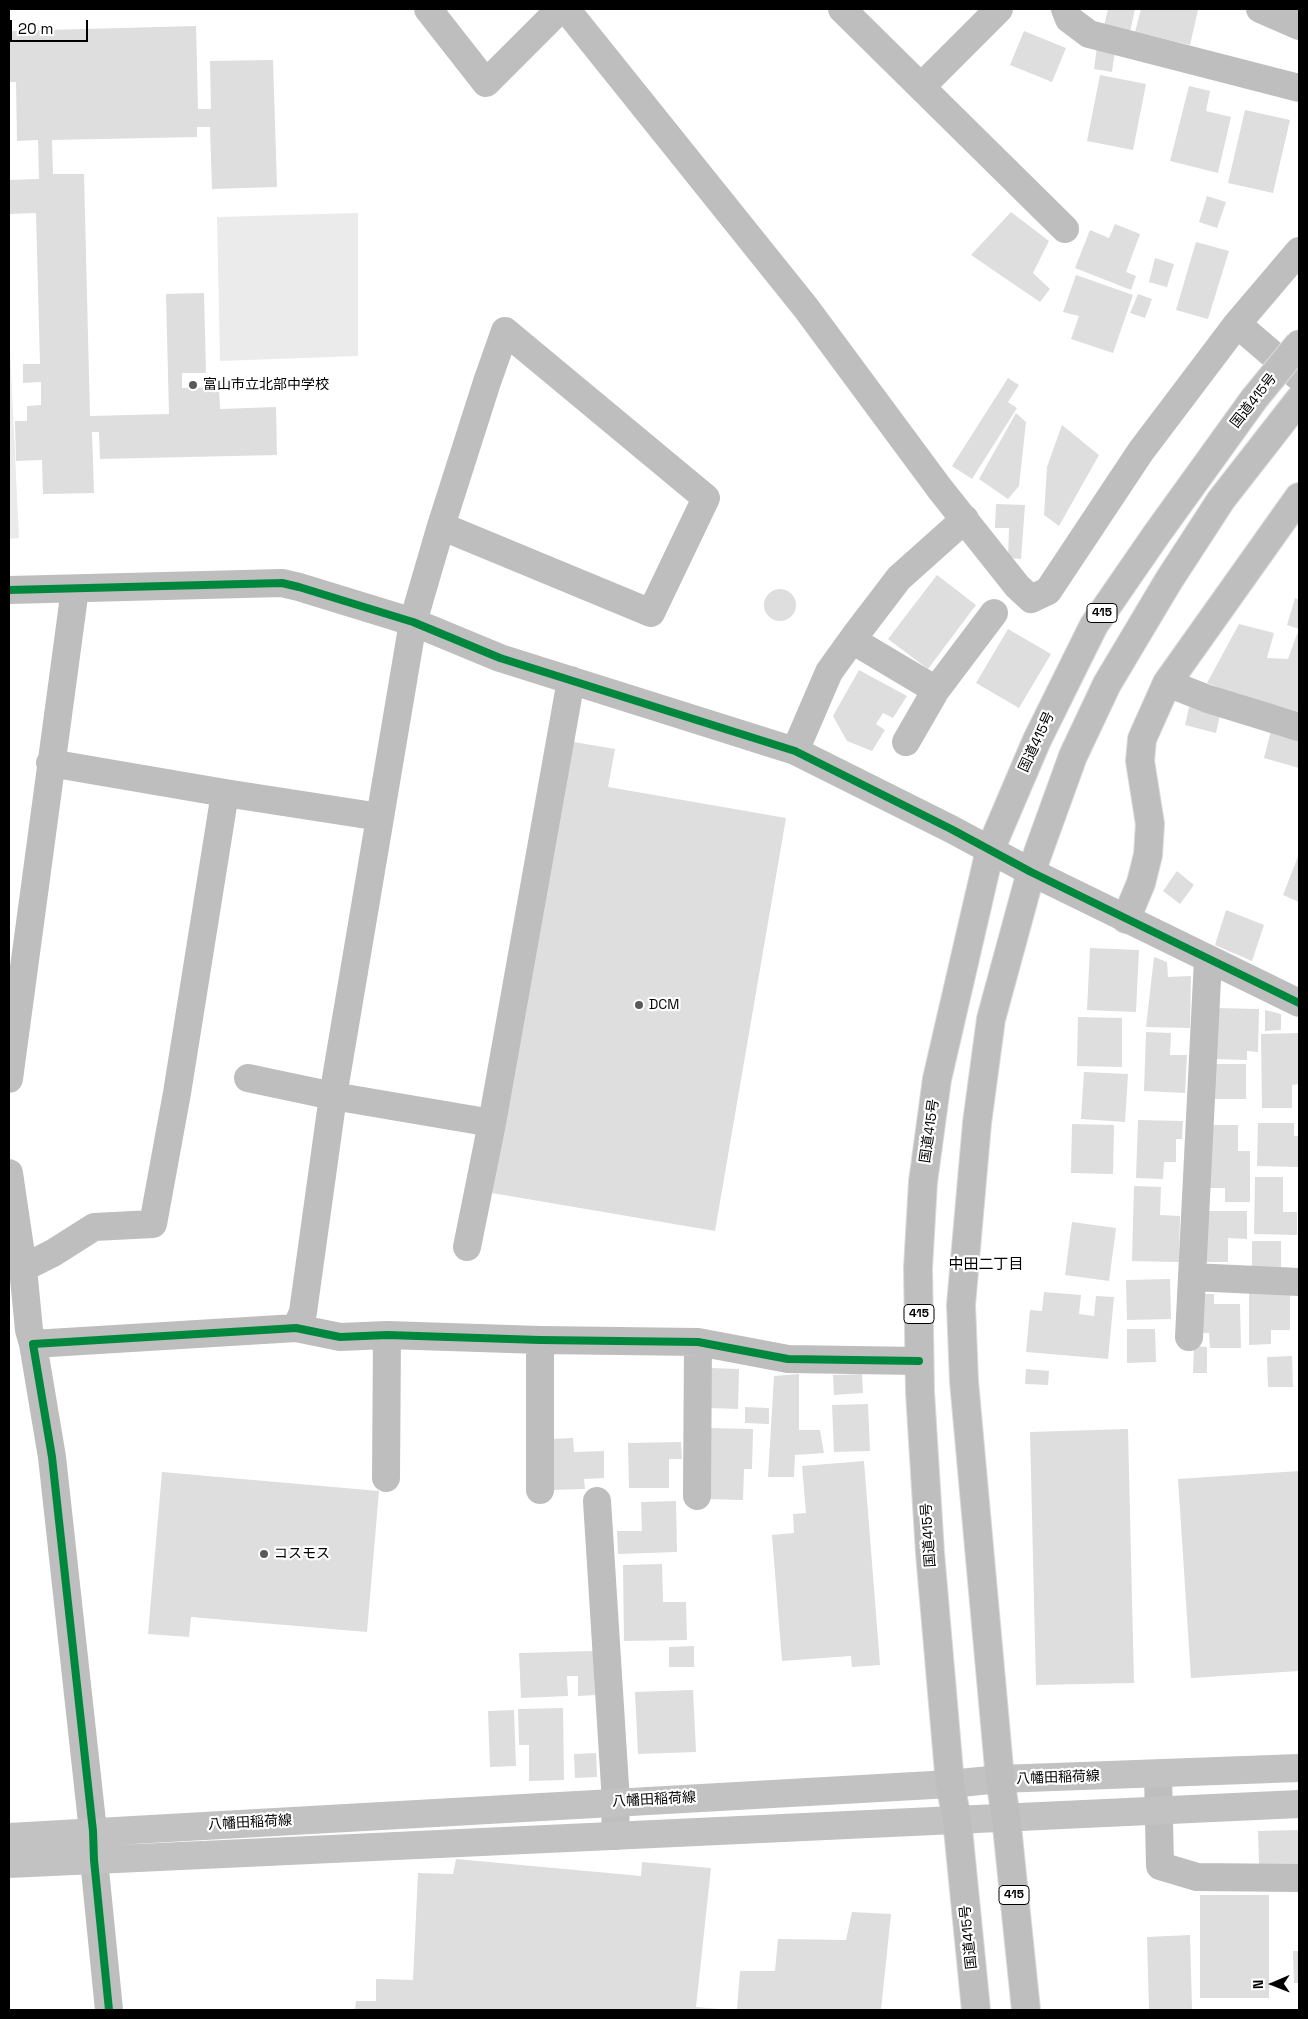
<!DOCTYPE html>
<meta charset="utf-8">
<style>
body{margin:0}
#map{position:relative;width:1308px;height:2019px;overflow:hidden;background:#fff;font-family:"Space Grotesk",sans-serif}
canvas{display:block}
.frame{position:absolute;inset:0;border:10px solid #000;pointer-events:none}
.north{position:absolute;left:1248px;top:1959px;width:50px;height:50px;-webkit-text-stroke:4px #fff;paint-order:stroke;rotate:269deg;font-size:14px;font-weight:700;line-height:20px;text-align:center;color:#000}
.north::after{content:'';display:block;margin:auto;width:18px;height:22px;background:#000;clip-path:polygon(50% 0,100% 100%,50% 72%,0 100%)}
.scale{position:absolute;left:10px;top:20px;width:78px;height:22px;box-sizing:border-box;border:2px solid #000;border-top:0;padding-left:6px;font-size:15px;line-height:18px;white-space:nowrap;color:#000;-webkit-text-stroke:4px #fff;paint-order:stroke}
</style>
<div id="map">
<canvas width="1308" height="2019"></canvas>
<div class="frame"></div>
<div class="north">N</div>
<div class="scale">20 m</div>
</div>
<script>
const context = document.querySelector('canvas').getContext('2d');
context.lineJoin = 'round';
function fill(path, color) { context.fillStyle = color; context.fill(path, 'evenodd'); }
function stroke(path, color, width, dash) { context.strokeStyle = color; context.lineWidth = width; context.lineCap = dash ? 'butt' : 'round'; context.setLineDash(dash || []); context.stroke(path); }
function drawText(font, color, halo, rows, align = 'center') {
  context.font = font + ' "Space Grotesk","Noto Sans JP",sans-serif'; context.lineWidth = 4.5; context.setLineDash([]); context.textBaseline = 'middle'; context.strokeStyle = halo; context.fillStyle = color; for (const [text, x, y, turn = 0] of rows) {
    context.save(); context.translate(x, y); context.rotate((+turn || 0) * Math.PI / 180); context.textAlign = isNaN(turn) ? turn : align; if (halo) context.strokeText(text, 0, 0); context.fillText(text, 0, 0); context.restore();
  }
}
fill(new Path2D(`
 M358 213V356L220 361 217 217Z
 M9 328 19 538 9 539Z`), '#ebebeb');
fill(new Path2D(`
 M1108 9H1135L1130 32 1104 26Z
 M1141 9 1198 10 1190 45 1135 32Z
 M196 26 198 109H211L210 61 273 60 277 187 212 189 210 127H197V137L52 140 53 174H84L90 416 169 414 166 294 204 293 206 373H182V388L219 387 220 409 276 407 277 455 100 459 99 432H92L94 493 43 494 42 460 16 461 15 421H27V406L41 405V382L23 383V364H40L36 213 9 214V180L39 179 38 140 17 141 16 82H9V31Z
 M1024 31 1066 48 1052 82 1010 65Z
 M1097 47 1115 50 1112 72 1094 69Z
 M1100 75 1146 84 1133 150 1087 141Z
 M1189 86 1210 91 1206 111 1231 117 1218 173 1170 161Z
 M1245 110 1290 120 1273 193 1228 183Z
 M1207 196 1226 202 1217 228 1199 222Z
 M1011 212 1049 241 1033 273 1050 289 1040 302 971 255Z
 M1115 224 1140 234 1126 272 1136 276 1131 290 1075 268 1090 230 1109 238Z
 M1196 242 1229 251 1208 319 1176 310Z
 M1155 258 1174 264 1167 287 1149 282Z
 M1076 275 1133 295 1113 353 1071 339 1079 316 1063 312Z
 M1138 294 1152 299 1145 318 1130 313Z
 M1008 378 1019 385 1008 402 1017 408 972 479 952 466Z
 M1016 413 1026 422 1019 486 1008 499 979 479Z
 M1062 425 1099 455 1059 526 1044 515 1047 467Z
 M996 504 1025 505 1021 559 1008 558 1009 528H995Z
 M937 575 976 605 928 669 888 639Z
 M764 605a16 16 0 1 1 32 0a16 16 0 1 1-32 0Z
 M1295 598 1299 600V629L1287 625Z
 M1239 624 1274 633 1267 658 1288 659 1297 634H1299V712L1234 694 1207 683Z
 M1008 629 1051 654 1019 708 976 683Z
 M859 670 907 696 893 718 883 713 876 724 885 730 872 751 847 741 833 716Z
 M1189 707 1220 715 1216 733 1185 725Z
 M1271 731 1299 739V768L1264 758Z
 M568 741 615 749 608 787 786 818 715 1231 492 1193Z
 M1299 854V902L1283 895Z
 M1177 871 1194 885 1180 904 1163 891Z
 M1226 910 1264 925 1252 961 1215 945Z
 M1090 948 1139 950 1136 1012 1087 1010Z
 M1154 957 1167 962 1168 977 1191 976 1190 1028 1146 1027Z
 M1214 1008 1259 1009 1258 1052 1247 1051V1060L1213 1059Z
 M1265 1010 1281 1014V1030L1265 1031Z
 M1078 1017 1122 1018V1067L1077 1066Z
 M1146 1032 1171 1033 1170 1055H1187L1185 1093 1144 1091Z
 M1299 1033V1084L1292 1085V1108H1262L1261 1034Z
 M1214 1064H1246V1099H1214Z
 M1084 1072 1128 1074 1125 1122 1081 1119Z
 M1138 1120 1183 1121 1182 1139H1176V1162H1164L1163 1179 1136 1178Z
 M1258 1123H1294V1136H1299V1167L1257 1166Z
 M1072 1124 1114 1125 1113 1174 1071 1173Z
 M1206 1125H1238V1151H1250V1202H1225V1188H1206Z
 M1255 1177H1283V1212H1297V1235L1254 1234Z
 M1134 1186 1161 1187 1160 1215 1180 1216 1179 1262 1132 1261Z
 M1204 1211H1247V1239L1228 1238V1262H1203Z
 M1072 1222 1116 1228 1109 1281 1065 1275Z
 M1252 1241H1281V1268H1252Z
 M1170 1279 1171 1319 1127 1320 1126 1280Z
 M1249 1288H1290V1330H1271V1344L1249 1345Z
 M1044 1292 1081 1295 1079 1314 1094 1316 1096 1296 1114 1297 1108 1359 1026 1352 1030 1310 1042 1311Z
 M1199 1294H1214V1304H1240L1241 1348H1210L1209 1333H1200Z
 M1127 1329H1155L1156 1362 1127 1363Z
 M1194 1346 1207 1347V1373H1193Z
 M1292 1356 1293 1387H1268L1267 1357Z
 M710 1368 739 1369 738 1409 709 1408Z
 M1026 1369 1049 1371 1048 1385 1025 1384Z
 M799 1374V1430H820L824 1453 795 1455 794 1477H768L774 1376Z
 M862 1374 863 1393 834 1395 833 1375Z
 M868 1404 870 1451 834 1452 832 1405Z
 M745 1407 769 1408V1424L745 1423Z
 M707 1428 753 1429 752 1469H744L743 1500 706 1499Z
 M1128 1429 1134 1683 1036 1685 1030 1432Z
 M573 1438 574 1452 604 1451V1478L584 1479 585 1489 549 1490V1439Z
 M681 1442 682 1459H669V1488H629L628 1443Z
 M864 1461 880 1665 852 1667 851 1656 782 1661 772 1535 794 1533 793 1514 806 1513 802 1466Z
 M1299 1471V1671L1191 1678 1178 1479Z
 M162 1472 379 1491 367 1632 191 1617 189 1637 148 1634Z
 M676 1501 677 1552 618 1554 617 1531H642L641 1502Z
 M662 1564 663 1602H686L687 1640 624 1641 623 1565Z
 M694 1646V1667H669V1647Z
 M594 1651 595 1695 578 1696V1676H567L568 1696 521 1698 519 1653Z
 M693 1690 696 1752 638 1754 635 1692Z
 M563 1708 564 1780 529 1781V1745H519L518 1709Z
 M514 1710 516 1766 490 1767 488 1711Z
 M596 1753 597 1777 575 1778 574 1754Z
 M1299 1830V1864L1259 1865 1258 1831Z
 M456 1859 641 1876 642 1862 711 1868 696 2007 719 2009V2010H355L356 2001H376V1979L413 1980 418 1873 453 1874Z
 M1200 1895H1269V1998H1200Z
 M852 1912 891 1914 881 2010H737L740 1971H775L778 1939 846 1940Z
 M1190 1935 1192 2010H1149L1147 1937Z
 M1293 1951H1299V1983H1294Z`), '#dedede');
const trunk = new Path2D(`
 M1126 919 1141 883 1148 855 1150 824 1140 761 1142 739 1167 683 1299 497
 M976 2010 957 1819 950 1784 930 1553 920 1392 918 1268 923 1182 937 1079 990 850 1037 740 1094 625 1156 535 1254 399
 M1026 2010 1006 1817 1000 1779 964 1381 961 1305 977 1123 991 1019 1031 872 1073 756 1107 684 1169 580 1221 500 1299 400`);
stroke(trunk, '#dbdbdb', 30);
stroke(new Path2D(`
 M428 9 486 83 560 9
 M566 9 806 308 940 489 1017 586 1031 599 1048 591 1141 451 1237 324 1299 251
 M842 9 1065 229
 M1065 9 1069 19 1089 34 1299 88
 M1260 9 1299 26
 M921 87 999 9
 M1237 324 1299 377
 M505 331 706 498 651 613 441 526 487 382Z
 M9 590 282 583 299 587 413 622 500 658 795 751 951 829 1031 872 1299 1003
 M852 640 936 690 906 742
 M1167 683 1208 699 1299 727
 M936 690 994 613
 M795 751 829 672 857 633 899 578 965 519
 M50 763 225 793
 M248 1078 333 1096 492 1123 467 1247
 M9 1079 75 589
 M492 1123 571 680
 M9 1173 23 1268 29 1330 33 1344
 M23 1268 53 1253 94 1227 153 1224 177 1093 225 793 380 817
 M1192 1277 1208 959
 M296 1328 303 1312 333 1096 413 622 441 526
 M1189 1337 1192 1277 1299 1282
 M386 1478 387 1335
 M540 1490V1340
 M697 1496 698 1342
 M597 1501 616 1802 615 1836
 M1158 1774 1160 1866 1197 1877 1299 1878
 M109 2010 94 1860 93 1831 52 1457 33 1344 296 1328 340 1337 387 1335 540 1340 698 1342 788 1359 919 1361`), '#bebebe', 28);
stroke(new Path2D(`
 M9 1837 950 1784 1000 1779 1299 1768
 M9 1864 1299 1804`), '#c2c2c2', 28);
stroke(trunk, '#bebebe', 28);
const trunkBridge = new Path2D(`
 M1254 399 1299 344`);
stroke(trunkBridge, '#dbdbdb', 30, []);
stroke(trunkBridge, '#bebebe', 28);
stroke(new Path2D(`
 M9 590 282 583 299 587 413 622 500 658 795 751 951 829 1031 872 1299 1003
 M109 2010 94 1860 93 1831 52 1457 33 1344 296 1328 340 1337 387 1335 540 1340 698 1342 788 1359 919 1361`), '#00873e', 8);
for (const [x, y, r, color] of [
 [193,385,5,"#595959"],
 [639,1005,5,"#595959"],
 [264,1554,5,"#595959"]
]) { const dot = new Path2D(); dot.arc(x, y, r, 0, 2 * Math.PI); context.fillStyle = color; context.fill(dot); stroke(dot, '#fff', 2); }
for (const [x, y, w] of [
 [1102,613,30],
 [919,1314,30],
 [1014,1895,30]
]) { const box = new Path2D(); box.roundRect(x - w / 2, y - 9.5, w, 19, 4); context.fillStyle = '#fff'; context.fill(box); stroke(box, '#000', 1); }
drawText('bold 12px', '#000', null, [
 ["415",1102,613],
 ["415",919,1314],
 ["415",1014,1895]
]);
drawText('14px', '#000', '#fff', [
 ["富山市立北部中学校",203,385],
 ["DCM",649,1005],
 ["コスモス",274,1554]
], 'left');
drawText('14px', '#000', '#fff', [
 ["国道415号",1254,401,-52],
 ["国道415号",1037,742,-65],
 ["国道415号",930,1131,-82],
 ["国道415号",929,1535,-94],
 ["八幡田稲荷線",1058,1778,-2],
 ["八幡田稲荷線",654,1800,-3],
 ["八幡田稲荷線",250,1823,-3],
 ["国道415号",969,1937,-96]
]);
drawText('15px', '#000', '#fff', [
 ["中田二丁目",986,1265]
]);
</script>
